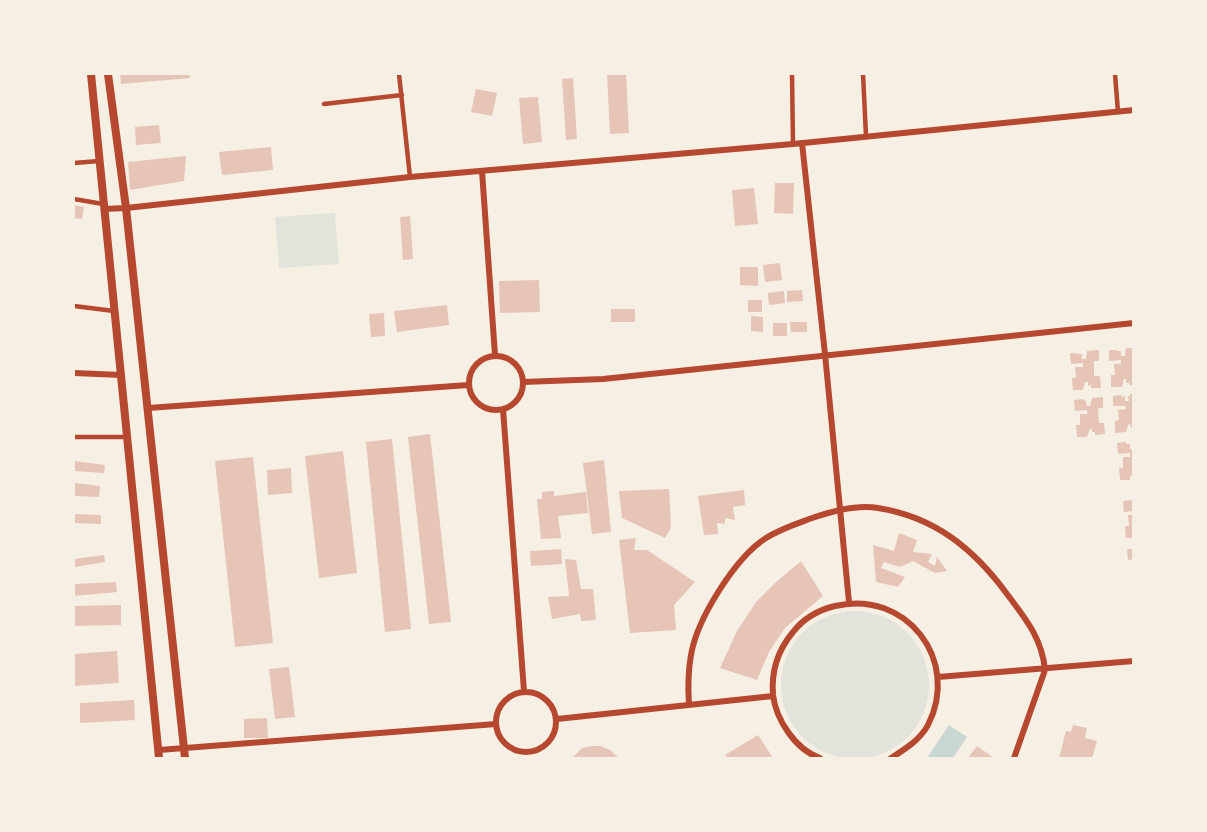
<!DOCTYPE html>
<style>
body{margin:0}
#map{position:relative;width:1207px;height:832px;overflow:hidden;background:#f6efe4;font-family:Arial,sans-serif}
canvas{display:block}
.frame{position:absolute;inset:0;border:75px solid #f6efe4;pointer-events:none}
</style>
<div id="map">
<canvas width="1207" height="832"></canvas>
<div class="frame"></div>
</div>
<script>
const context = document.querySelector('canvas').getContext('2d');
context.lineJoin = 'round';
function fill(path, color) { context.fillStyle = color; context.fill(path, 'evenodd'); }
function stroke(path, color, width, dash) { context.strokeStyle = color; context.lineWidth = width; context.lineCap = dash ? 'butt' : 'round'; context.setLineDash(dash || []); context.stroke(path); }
fill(new Path2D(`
 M335 213 339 264 279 268 275 217Z
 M781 685a74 74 0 1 1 148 0a74 74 0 1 1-148 0Z`), '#e2e4dc');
fill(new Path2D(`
 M949 725 967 737 953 758H927Z`), '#c9d6d2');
fill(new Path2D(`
 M120 74H189L190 78 121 84Z
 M607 74H626L629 133 610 134Z
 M573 78 577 139 566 140 562 79Z
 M476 89 497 93 492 116 471 112Z
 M538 97 542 142 523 144 519 98Z
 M159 125 161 143 136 145 135 127Z
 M271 147 273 170 222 175 219 152Z
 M186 156 184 181 130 190 128 162Z
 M775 183H794L793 214 774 213Z
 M754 188 758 224 735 226 732 190Z
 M74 205 84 207 82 219 74 218Z
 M410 216 413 259 403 260 400 217Z
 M780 263 782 280 765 282 763 265Z
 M740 267H758V286L740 285Z
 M539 280 540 312 500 313 499 281Z
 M802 290 803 301 787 302V291Z
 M784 291 785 303 769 305 768 293Z
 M748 300H762V312H748Z
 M447 305 449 325 397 332 394 311Z
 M611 309H635V322H611Z
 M384 313 385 336 371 337 369 314Z
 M751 316 763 317V332L751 331Z
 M790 322H807V332H791Z
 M773 323H787V336H773Z
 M1126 348H1134V385H1130L1129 383H1126V379H1124L1122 387H1111V375H1115L1114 364H1121V360L1109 361V350H1117V351H1121V356H1125Z
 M1099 350V361H1094V376H1100L1101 388H1091V385L1088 386V382H1085L1083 390H1073L1072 378H1076L1075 367H1083V363L1071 364 1070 353 1082 354V359H1086L1087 351Z
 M1134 393V428H1131L1130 424 1128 425 1126 432 1115 433V421L1119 420 1118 410 1126 409 1125 406H1113V396L1121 395V397L1125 396V401H1129L1128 396H1130V394Z
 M1103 397V408H1098L1099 423H1104L1105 434 1095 435V432H1092V429H1090L1087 437H1077L1076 425H1080V414H1087V410L1075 411 1074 400 1083 399 1086 401 1087 406H1090L1092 398Z
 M430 434 451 622 429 624 408 437Z
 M392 439 411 629 385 632 366 442Z
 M1126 442V444H1130V449H1134L1133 476H1130V480H1120L1119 468H1123V457H1130V453L1118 454 1117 443Z
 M343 451 357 573 319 578 305 456Z
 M253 457 273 643 235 647 215 461Z
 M604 460 611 532 592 534 583 463Z
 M74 461 105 465 104 473 74 471Z
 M291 468 292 493 268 495 267 470Z
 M74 483 100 486 99 497 74 496Z
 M669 489 671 528 665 538 622 518 619 491Z
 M744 490 745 505 733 507 735 520 725 518V524L717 523 718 534 704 535 698 496Z
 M554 491V496L586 492 588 513 558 516 561 538 541 539 537 499H542V492Z
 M1132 500 1134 502V511L1124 512 1123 501Z
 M74 514 101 515V524L74 523Z
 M1128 515H1134V538H1126L1125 526H1129Z
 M899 533 917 540 913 552 932 554 928 562 935 566 937 557 947 571 935 573 913 561 900 567 884 562 881 568 905 577 898 587 876 582 873 545 894 551Z
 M636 538 634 550H647L695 582 674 605 676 630 630 633 619 540Z
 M561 549 562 564 531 566 530 551Z
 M1127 549H1134V559L1128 560Z
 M104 555 105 562 75 567 74 559Z
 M565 559 576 560 581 589H593L596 620 581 621 580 614 552 619 548 597 569 596Z
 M801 561 823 596 785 628 769 652 757 680 720 668 737 631 756 602 775 583Z
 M116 582 117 592 74 596V584Z
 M121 605V625L74 626V606Z
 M117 651 119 683 74 686V654Z
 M289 667 295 717 275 719 269 669Z
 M134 700 135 720 80 723V703Z
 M267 718 268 738H244V719Z
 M1073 725 1087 728 1085 738 1097 741 1092 758H1059L1066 731 1071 732Z
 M758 735 773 758H727L725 755Z
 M592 746H601L610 750 619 758H572L582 748Z
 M977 746 994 758H968Z`), '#e6c5b7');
stroke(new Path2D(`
 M399 74 410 177
 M792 74 793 144
 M863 74 866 136
 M1115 74 1118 112
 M324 104 402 95
 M74 163 99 161
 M74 199 103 204
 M74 306 114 311
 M74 437H127`), '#b5482f', 4.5);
stroke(new Path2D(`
 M802 143 825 354 849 602
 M482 171 495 355
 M104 209 126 208 410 177 793 144 1134 110
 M469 383a27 27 0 1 1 54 0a27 27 0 1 1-54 0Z
 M74 373 121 375
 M523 382 603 379 1134 323
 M148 408 468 385
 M503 409 524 691
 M938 677 1134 661
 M496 722a30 30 0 1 1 60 0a30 30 0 1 1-60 0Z
 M689 705C688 689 688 671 691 655 697 619 735 558 766 538 780 529 796 524 812 518 832 511 857 504 878 508 935 517 974 549 1007 594 1025 618 1042 638 1045 670L1014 758
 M557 719 773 696
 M159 750 496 724
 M820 758C796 750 776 720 773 695 771 671 778 650 793 632 804 618 818 610 835 606 906 589 961 660 928 725 920 740 905 749 891 758`), '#b5482f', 6);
stroke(new Path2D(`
 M91 74 159 758
 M108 74 126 208 185 758`), '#b5482f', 8);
</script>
